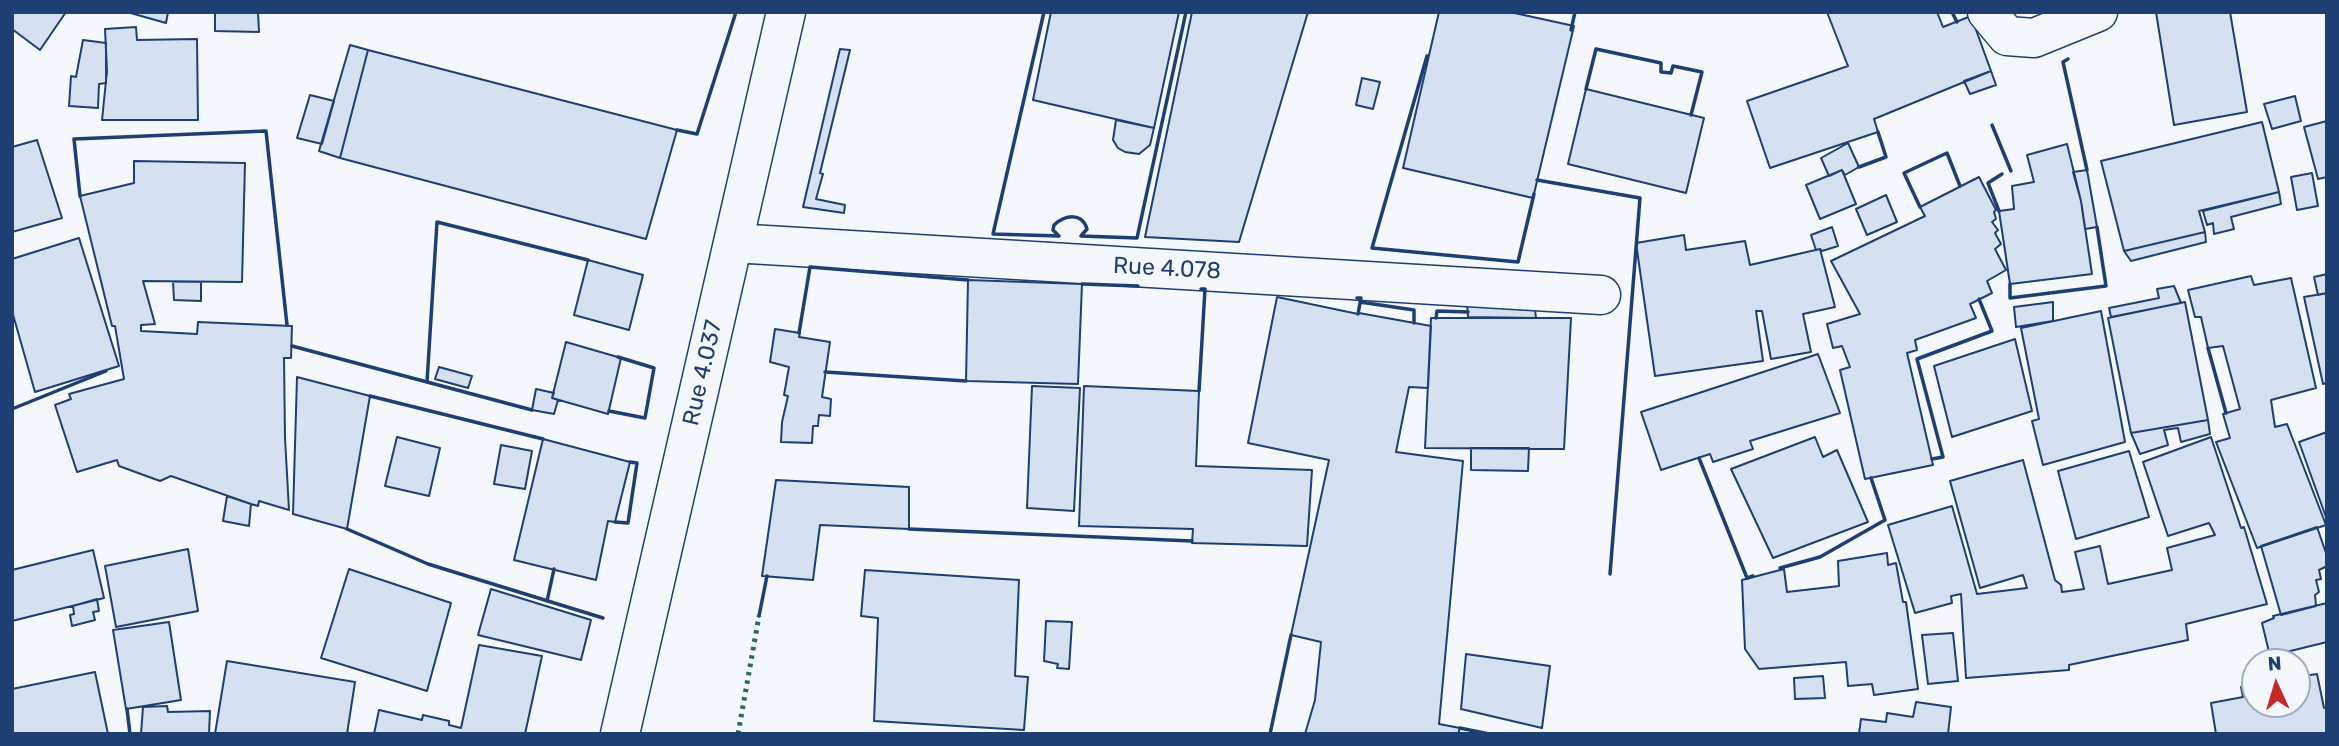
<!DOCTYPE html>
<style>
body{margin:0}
#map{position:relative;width:2339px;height:746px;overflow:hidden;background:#f4f7fb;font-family:Rubik,sans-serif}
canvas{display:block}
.frame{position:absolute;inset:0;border:14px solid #1d3f73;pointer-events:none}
.north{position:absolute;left:2241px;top:648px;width:70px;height:70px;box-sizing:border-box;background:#f4f7fb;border:2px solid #9eadc5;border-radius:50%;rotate:356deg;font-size:19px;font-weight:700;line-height:28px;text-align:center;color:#1d3f73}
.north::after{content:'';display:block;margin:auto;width:24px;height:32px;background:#c62828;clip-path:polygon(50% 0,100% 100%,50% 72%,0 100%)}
</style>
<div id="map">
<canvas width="2339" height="746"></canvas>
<div class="frame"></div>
<div class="north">N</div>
</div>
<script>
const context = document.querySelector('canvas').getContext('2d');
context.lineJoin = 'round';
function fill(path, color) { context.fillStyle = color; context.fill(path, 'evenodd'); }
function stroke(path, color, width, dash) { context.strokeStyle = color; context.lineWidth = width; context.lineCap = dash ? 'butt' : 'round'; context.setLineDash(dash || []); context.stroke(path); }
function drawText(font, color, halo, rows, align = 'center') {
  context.font = font + ' Rubik,sans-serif'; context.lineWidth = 5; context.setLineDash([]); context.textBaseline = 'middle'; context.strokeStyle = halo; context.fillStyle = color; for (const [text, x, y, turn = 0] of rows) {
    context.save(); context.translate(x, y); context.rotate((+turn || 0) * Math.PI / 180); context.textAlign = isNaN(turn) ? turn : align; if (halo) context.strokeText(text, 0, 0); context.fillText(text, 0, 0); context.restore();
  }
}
const building = new Path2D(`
 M12 12H66L40 50 12 29Z
 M127 12H168L166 23Z
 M215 12H258L259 32 215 31Z
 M1051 12H1179L1154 128 1033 100Z
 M1192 12H1308L1239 242 1145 237Z
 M1439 12H1510L1574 26 1533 198 1403 168Z
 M1827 12H1937L1943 27 1971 16 1991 71 1874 119 1878 132 1770 168 1747 101 1848 66Z
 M2156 12H2230L2247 112 2174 125Z
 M136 27 137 40 197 39 198 120H102L107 71 105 29Z
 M83 40 106 43V83L99 84 98 108 69 106 71 76 76 77Z
 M350 45 368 50 340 158 319 151Z
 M840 49 850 50 820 173 823 174 816 199 845 205 844 213 803 207Z
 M368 50 677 130 646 239 340 158Z
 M1991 71 1996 85 1970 94 1964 81Z
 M1362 78 1380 82 1373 109 1356 105Z
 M1586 89 1704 118 1686 193 1568 164Z
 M310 95 334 101 322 144 297 138Z
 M2295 96 2301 121 2272 129 2264 104Z
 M1116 120 1154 128 1150 145 1139 154 1125 152 1118 148 1113 140Z
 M2327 121V177L2318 179 2304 127Z
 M2262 122 2279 192 2199 211 2205 232 2124 251 2101 161Z
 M37 140 62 218 12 232V147Z
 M1848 143 1859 167 1845 175 1842 170 1829 176 1821 158Z
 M2067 144 2081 201 2092 274 2010 284 1999 211 2014 209 2012 186 2034 182 2027 155Z
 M134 161 245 163 242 282 143 281 155 324 141 325V331L197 334 198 322 292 326 291 358H284L285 438 289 510 259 501 258 506 251 504 171 476 160 481 119 466 117 460 77 472 55 405 71 399 69 394 124 379 115 326H112L80 196 134 183Z
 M1842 170 1856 204 1820 219 1806 185Z
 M2087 170 2097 227 2085 229 2081 201 2073 172Z
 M2312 173 2318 206 2297 210 2291 177Z
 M1979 177 1996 210 1994 212 1996 219 1992 222 1998 230 1995 233 2001 244 1995 249 2006 270 1987 281 1992 293 1970 304 1976 318 1915 340 1917 350 1907 353 1933 465 1865 479 1840 370 1850 367 1842 346 1833 348 1827 324 1860 314 1831 261 1925 216 1920 207Z
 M2279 192 2281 204 2231 217 2234 229 2214 234 2213 223 2207 225 2203 211Z
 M1886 195 1897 222 1867 235 1856 209Z
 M1832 227 1838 246 1822 251 1820 249 1816 250 1811 235Z
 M2205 232 2206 242 2131 261 2124 251Z
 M1684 235 1686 250 1745 241 1750 265 1820 249 1835 307 1803 314 1811 352 1771 359 1762 311H1756L1763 361 1655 376 1636 243Z
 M79 238 119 366 35 392 12 311V259Z
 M588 260 643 275 629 330 574 315Z
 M2327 274V293L2318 295 2314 277Z
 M2251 276 2254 285 2291 278 2316 388 2271 400 2275 427 2287 424 2326 525 2257 548 2216 442 2230 438 2223 414 2240 409 2223 346 2208 348 2201 317H2195L2188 290Z
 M968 280 1082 284 1078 384 966 381Z
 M173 282H201V301L174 300Z
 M2174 286 2181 303 2111 317 2109 308 2159 298 2157 289Z
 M2327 293V383L2323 384 2304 297Z
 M1277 297 1358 314 1359 313 1431 326 1428 388 1409 387 1396 452 1463 461 1439 724 1460 728 1458 734H1305L1315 700 1321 642 1291 635 1329 460 1248 443Z
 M1467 301H1534L1536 318 1468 317Z
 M2053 302V321L2016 327 2014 307Z
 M2185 302 2208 420 2131 433 2108 318Z
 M2101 311 2125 442 2043 465 2032 421 2039 419 2021 328Z
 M1431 318H1571L1564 449 1425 448Z
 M775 329 800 333 799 337 830 342 822 397 831 399 830 416 819 415 818 426H813L812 443 781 442 782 422 788 396 784 395 789 367 770 362Z
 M2015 339 2032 411 1952 437 1934 366Z
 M566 342 621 358 608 414 552 398Z
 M1818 354 1840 413 1750 441 1753 449 1713 462 1710 454 1661 470 1641 412Z
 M439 367 472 376 468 388 435 379Z
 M297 377 370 396 347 529 293 514Z
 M1032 386 1080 388 1074 511 1027 508Z
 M1084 386 1199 391 1196 466 1312 470 1307 546 1192 543 1193 529 1079 526Z
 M536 389 554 393 552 398 558 400 554 414 532 410Z
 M2208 420 2210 434 2181 442 2178 428 2164 430 2168 445 2140 454 2131 433Z
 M2327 432V520L2299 442Z
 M397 437 440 448 429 496 385 486Z
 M1815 437 1823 457 1837 450 1868 522 1773 558 1731 469Z
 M2211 437 2241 528 2244 527 2267 604 2186 624 2188 640 2069 665V670L1966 678 1961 594 1951 596 1952 603 1915 613 1888 525 1952 506 1977 594 2027 588 2023 575 1980 588 1950 481 2023 460 2055 580 2061 585 2062 592 2084 589 2075 552 2100 546 2108 584 2172 570 2167 548 2215 535 2209 523 2168 536 2143 462Z
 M543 439 630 462 615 522 608 521 596 580 514 560Z
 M501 445 532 451 525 489 494 484Z
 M1471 448H1529L1528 471 1471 470Z
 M2129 451 2149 517 2076 539 2058 471Z
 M776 480 909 487V529L820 525 813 580 762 576Z
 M227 496 251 504 249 526 223 521Z
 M2317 527 2327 556V566L2319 570 2321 579 2316 580 2319 592 2315 595 2316 606 2281 615 2261 546Z
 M188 549 198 611 116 627 105 566Z
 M93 550 104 598 12 621V570Z
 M1887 553 1888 565 1896 563 1903 602H1906L1918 689 1874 695 1872 684 1848 686 1846 662 1759 669 1745 649 1742 580 1784 569 1787 592 1839 586 1838 561Z
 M349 569 451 603 427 691 321 658Z
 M865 570 1019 580 1015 676 1028 677 1024 730 874 721 878 618 861 616Z
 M491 589 591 620 581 660 478 635Z
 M97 599 99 611 93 612 95 620 72 626 70 615 74 614 73 606Z
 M2327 603V642L2270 656 2262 623 2274 618 2273 616Z
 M1046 621 1072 622 1069 669 1057 668 1058 664 1044 661Z
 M169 622 181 700 126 709 113 630Z
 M1953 633 1958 681 1928 684 1922 635Z
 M479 645 542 656 525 734H374L379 710 422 720 423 715 449 721V725L461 728Z
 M1466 654 1550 666 1542 728 1461 709Z
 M227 661 355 682 347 734H215Z
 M95 672 108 734H12V689Z
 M2317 674 2324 708H2327V734H2216L2211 703 2243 697 2241 687 2255 684V704H2297V677Z
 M1823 676 1825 698 1795 699 1794 678Z
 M1916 702 1951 707 1948 734H1859L1861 719 1886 722 1887 713 1913 717Z
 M167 706 168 712 210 711 209 734H141L143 707Z`);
fill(building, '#d5e0f0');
stroke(building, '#1d3f73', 2);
const street = new Path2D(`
 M1987 12 2007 36 2034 38 2098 12
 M733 243 1601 295
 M620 734 786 12`);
stroke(street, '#1d3f73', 41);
stroke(street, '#f4f7fb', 38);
stroke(new Path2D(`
 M738 734 759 616`), '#2c6c60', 5, [3.5, 5]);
stroke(new Path2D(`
 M1044 12 993 234 1059 236
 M1952 12 1957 22
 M1571 30 1575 12
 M1427 56 1372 248 1518 262 1534 194
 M2068 59 2063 62 2087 170
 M1586 89 1596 49 1661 63V72L1671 73 1673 66 1702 72 1691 115
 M1992 125 2011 171
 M677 130 697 134 736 12
 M1859 167 1886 157 1878 132
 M1537 180 1640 198 1610 574
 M80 196 74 139 266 131 287 325
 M1920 207 1904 173 1947 153 1960 186
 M1999 211 1988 183 2002 174
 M1059 236 1053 230 1054 225C1065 215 1082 212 1087 229L1081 236
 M1081 236 1137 238 1186 12
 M1082 284 1138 286
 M2010 284V298L2106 286 2097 227
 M1357 298H1361L1358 314
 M1360 302 1414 310V323
 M1436 318 1437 311 1468 312
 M799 333 810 267 968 280
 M292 346 532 410
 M2208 348 2226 413
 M825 372 966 381
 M427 382 437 222 588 260
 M1199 391 1205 289H1201
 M370 396 543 439
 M12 409 106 371
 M609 411 645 418 654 368 618 357
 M1699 458 1747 578 1753 576
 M1932 459 1943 457 1917 359 1992 331 1979 299
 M615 522 628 523 637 463 630 462
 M347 529 428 564 603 618
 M909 529 1192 541
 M1780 568 1820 557 1885 520 1871 478
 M547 601 554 569
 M759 616 767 576
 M127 709 130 734
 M1460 728 1489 734
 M1270 734 1291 635`), '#1d3f73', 3.5);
drawText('23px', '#1d3f73', '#f4f7fb', [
 ["Rue 4.078",1167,269,3],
 ["Rue 4.037",703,373,-77]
]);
</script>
